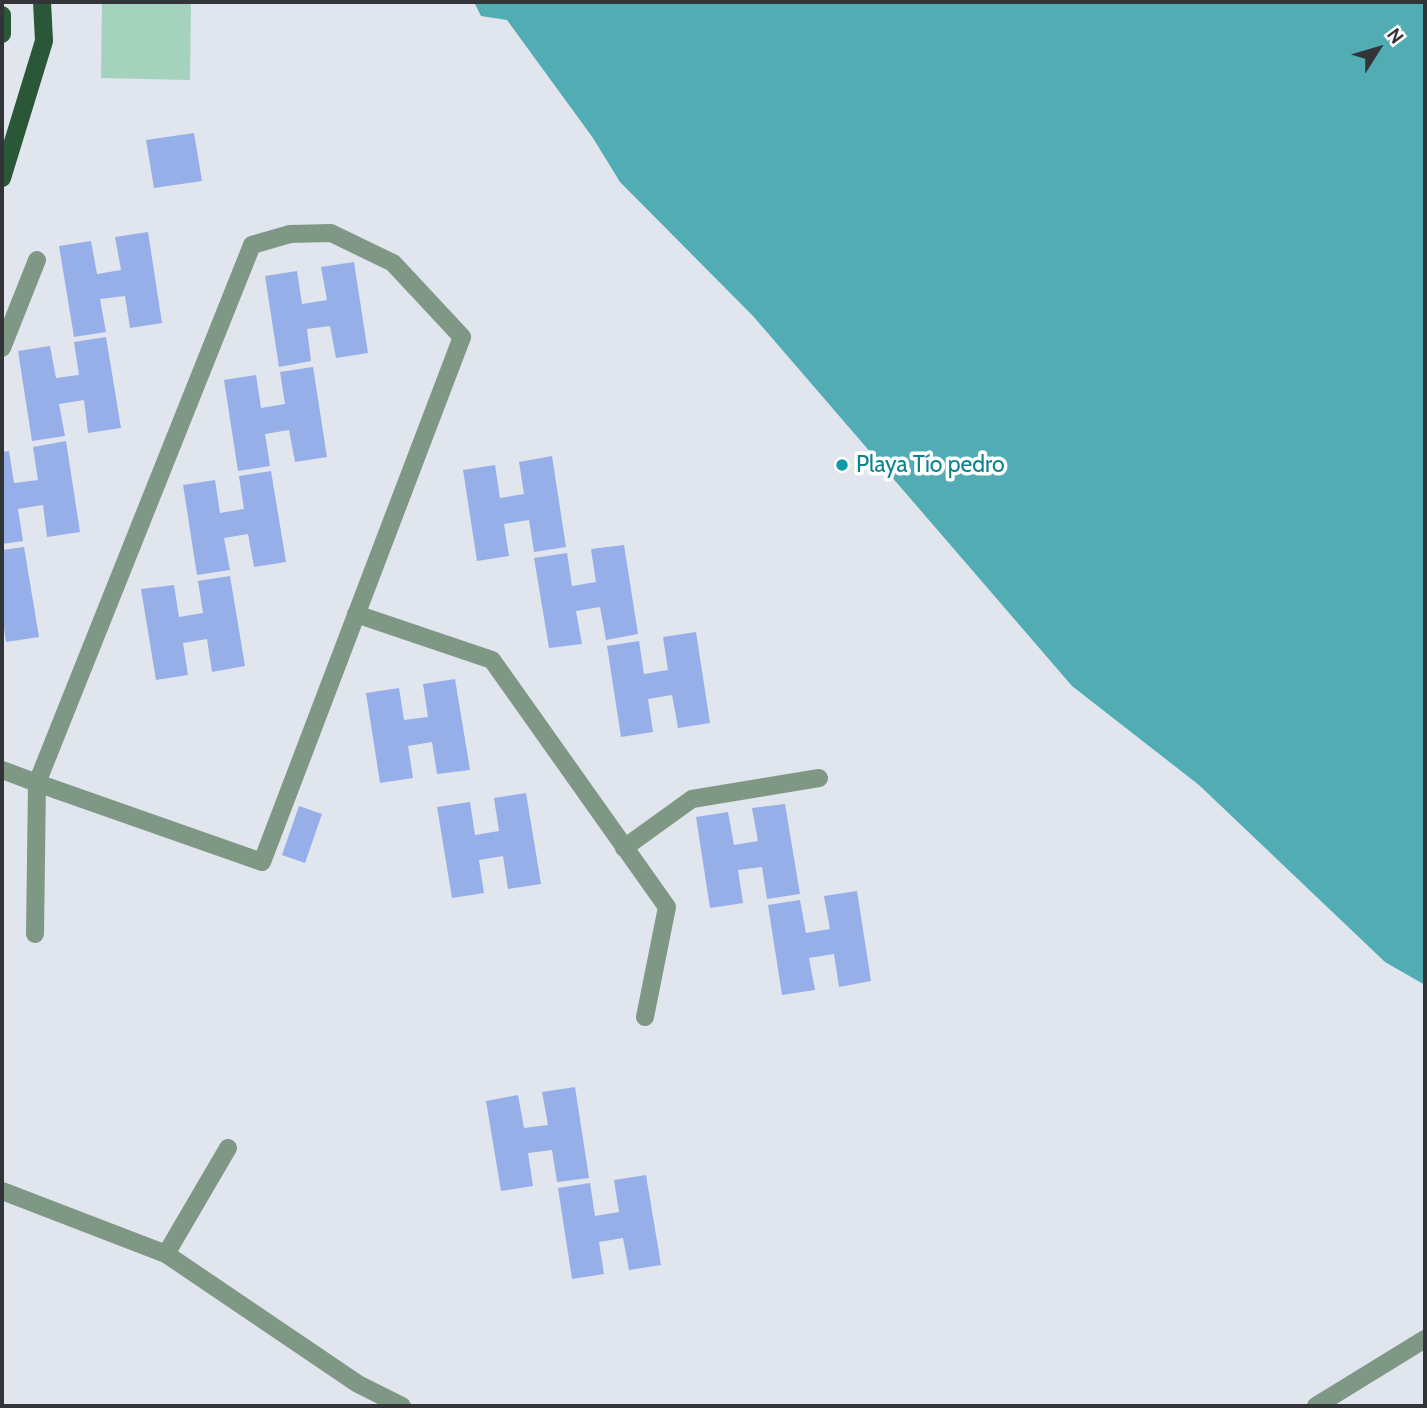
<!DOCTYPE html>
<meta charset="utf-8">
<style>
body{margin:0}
#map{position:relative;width:1427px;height:1408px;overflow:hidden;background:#e1e5ee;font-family:Cabin,sans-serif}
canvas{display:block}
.frame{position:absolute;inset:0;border:4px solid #333438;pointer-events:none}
.north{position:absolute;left:1343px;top:14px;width:70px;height:70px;-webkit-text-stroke:5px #fff;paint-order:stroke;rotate:53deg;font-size:19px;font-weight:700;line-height:28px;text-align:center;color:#333438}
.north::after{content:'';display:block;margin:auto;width:24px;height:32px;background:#333438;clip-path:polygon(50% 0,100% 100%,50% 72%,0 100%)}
</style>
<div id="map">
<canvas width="1427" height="1408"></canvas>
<div class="frame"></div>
<div class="north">N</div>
</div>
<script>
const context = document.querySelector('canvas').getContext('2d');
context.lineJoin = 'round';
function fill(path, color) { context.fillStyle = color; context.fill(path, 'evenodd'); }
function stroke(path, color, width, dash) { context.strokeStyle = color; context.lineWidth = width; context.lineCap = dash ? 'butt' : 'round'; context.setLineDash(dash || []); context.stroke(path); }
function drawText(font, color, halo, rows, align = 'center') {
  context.font = font + ' Cabin,sans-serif'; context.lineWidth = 7; context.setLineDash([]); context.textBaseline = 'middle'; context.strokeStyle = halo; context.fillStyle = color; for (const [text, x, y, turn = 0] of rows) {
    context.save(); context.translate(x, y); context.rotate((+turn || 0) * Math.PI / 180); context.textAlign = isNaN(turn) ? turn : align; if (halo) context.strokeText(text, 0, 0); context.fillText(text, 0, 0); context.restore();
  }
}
fill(new Path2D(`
 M102 2H191L190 80 101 78Z`), '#a5d2bc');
fill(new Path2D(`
 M474 2H1425V985L1385 962 1199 785 1072 686 753 316 620 182 593 138 507 20 481 16Z`), '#51acb3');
fill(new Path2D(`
 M194 133 202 181 154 188 146 140Z
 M148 232 162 323 130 328 125 296 100 299 106 332 74 337 59 246 91 241 97 274 121 270 115 237Z
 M354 262 368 353 336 358 330 326 307 329 311 361 279 367 265 276 297 271 302 304 327 300 321 267Z
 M106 337 121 428 88 433 84 400 59 404 65 436 32 441 18 351 50 346 56 378 79 375 74 342Z
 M313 367 327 457 295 462 289 430 265 434 270 466 238 471 224 380 256 375 261 408 285 404 280 372Z
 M66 441 80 532 47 537 43 505 18 509 23 541 2 544V452L9 451 14 483 38 480 33 447Z
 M552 456 566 547 534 552 529 520 504 524 509 556 477 561 463 470 495 465 500 498 524 494 519 462Z
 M271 471 286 562 254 567 248 534 224 538 230 570 197 575 183 485 215 480 220 513 244 509 239 476Z
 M624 545 638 634 606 640 600 607 576 611 582 644 549 648 534 558 567 553 572 586 596 582 591 549Z
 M24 547 39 637 6 642 2 613V550Z
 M230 576 245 666 212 672 207 639 183 643 188 675 156 680 141 589 174 585 179 617 203 613 198 581Z
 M696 632 710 723 678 728 672 695 648 699 653 732 621 737 607 646 639 641 644 674 668 670 663 637Z
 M455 679 470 770 437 774 432 742 408 746 413 778 380 783 366 693 399 688 404 720 428 717 423 684Z
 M526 793 541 884 508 889 503 856 479 860 484 893 452 898 437 807 470 802 475 835 499 831 494 798Z
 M785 804 800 894 767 899 762 867 738 870 743 903 710 908 696 817 728 812 734 845 758 841 752 808Z
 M299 806 322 814 305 863 282 855Z
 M857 891 871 981 839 987 834 954 809 958 815 990 782 995 768 905 800 900 806 933 830 929 824 896Z
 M575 1087 589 1178 557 1182 552 1150 528 1153 533 1186 501 1191 486 1101 518 1095 524 1128 548 1125 542 1092Z
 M646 1175 661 1265 629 1270 623 1238 599 1242 604 1274 572 1279 558 1188 590 1183 595 1216 619 1212 614 1180Z`), '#97afe8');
stroke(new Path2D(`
 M2 348 37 260
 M356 614 492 660 667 907 645 1017
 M2 770 37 783 262 862 462 337 393 263 331 233 290 234 252 245 37 783 35 934
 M624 848 692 799 819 778
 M228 1148 166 1254 358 1384 402 1406
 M2 1191 166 1254
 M1316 1406 1425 1339`), '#7f9885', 18);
stroke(new Path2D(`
 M2 15V34
 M2 178 44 41 42 2`), '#295738', 18);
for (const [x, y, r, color] of [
 [842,465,7,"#0f9aa8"]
]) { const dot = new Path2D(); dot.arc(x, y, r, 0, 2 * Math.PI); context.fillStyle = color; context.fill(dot); stroke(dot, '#fff', 2.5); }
drawText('23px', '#0d838f', '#fff', [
 ["Playa Tío pedro",856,465]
], 'left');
</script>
